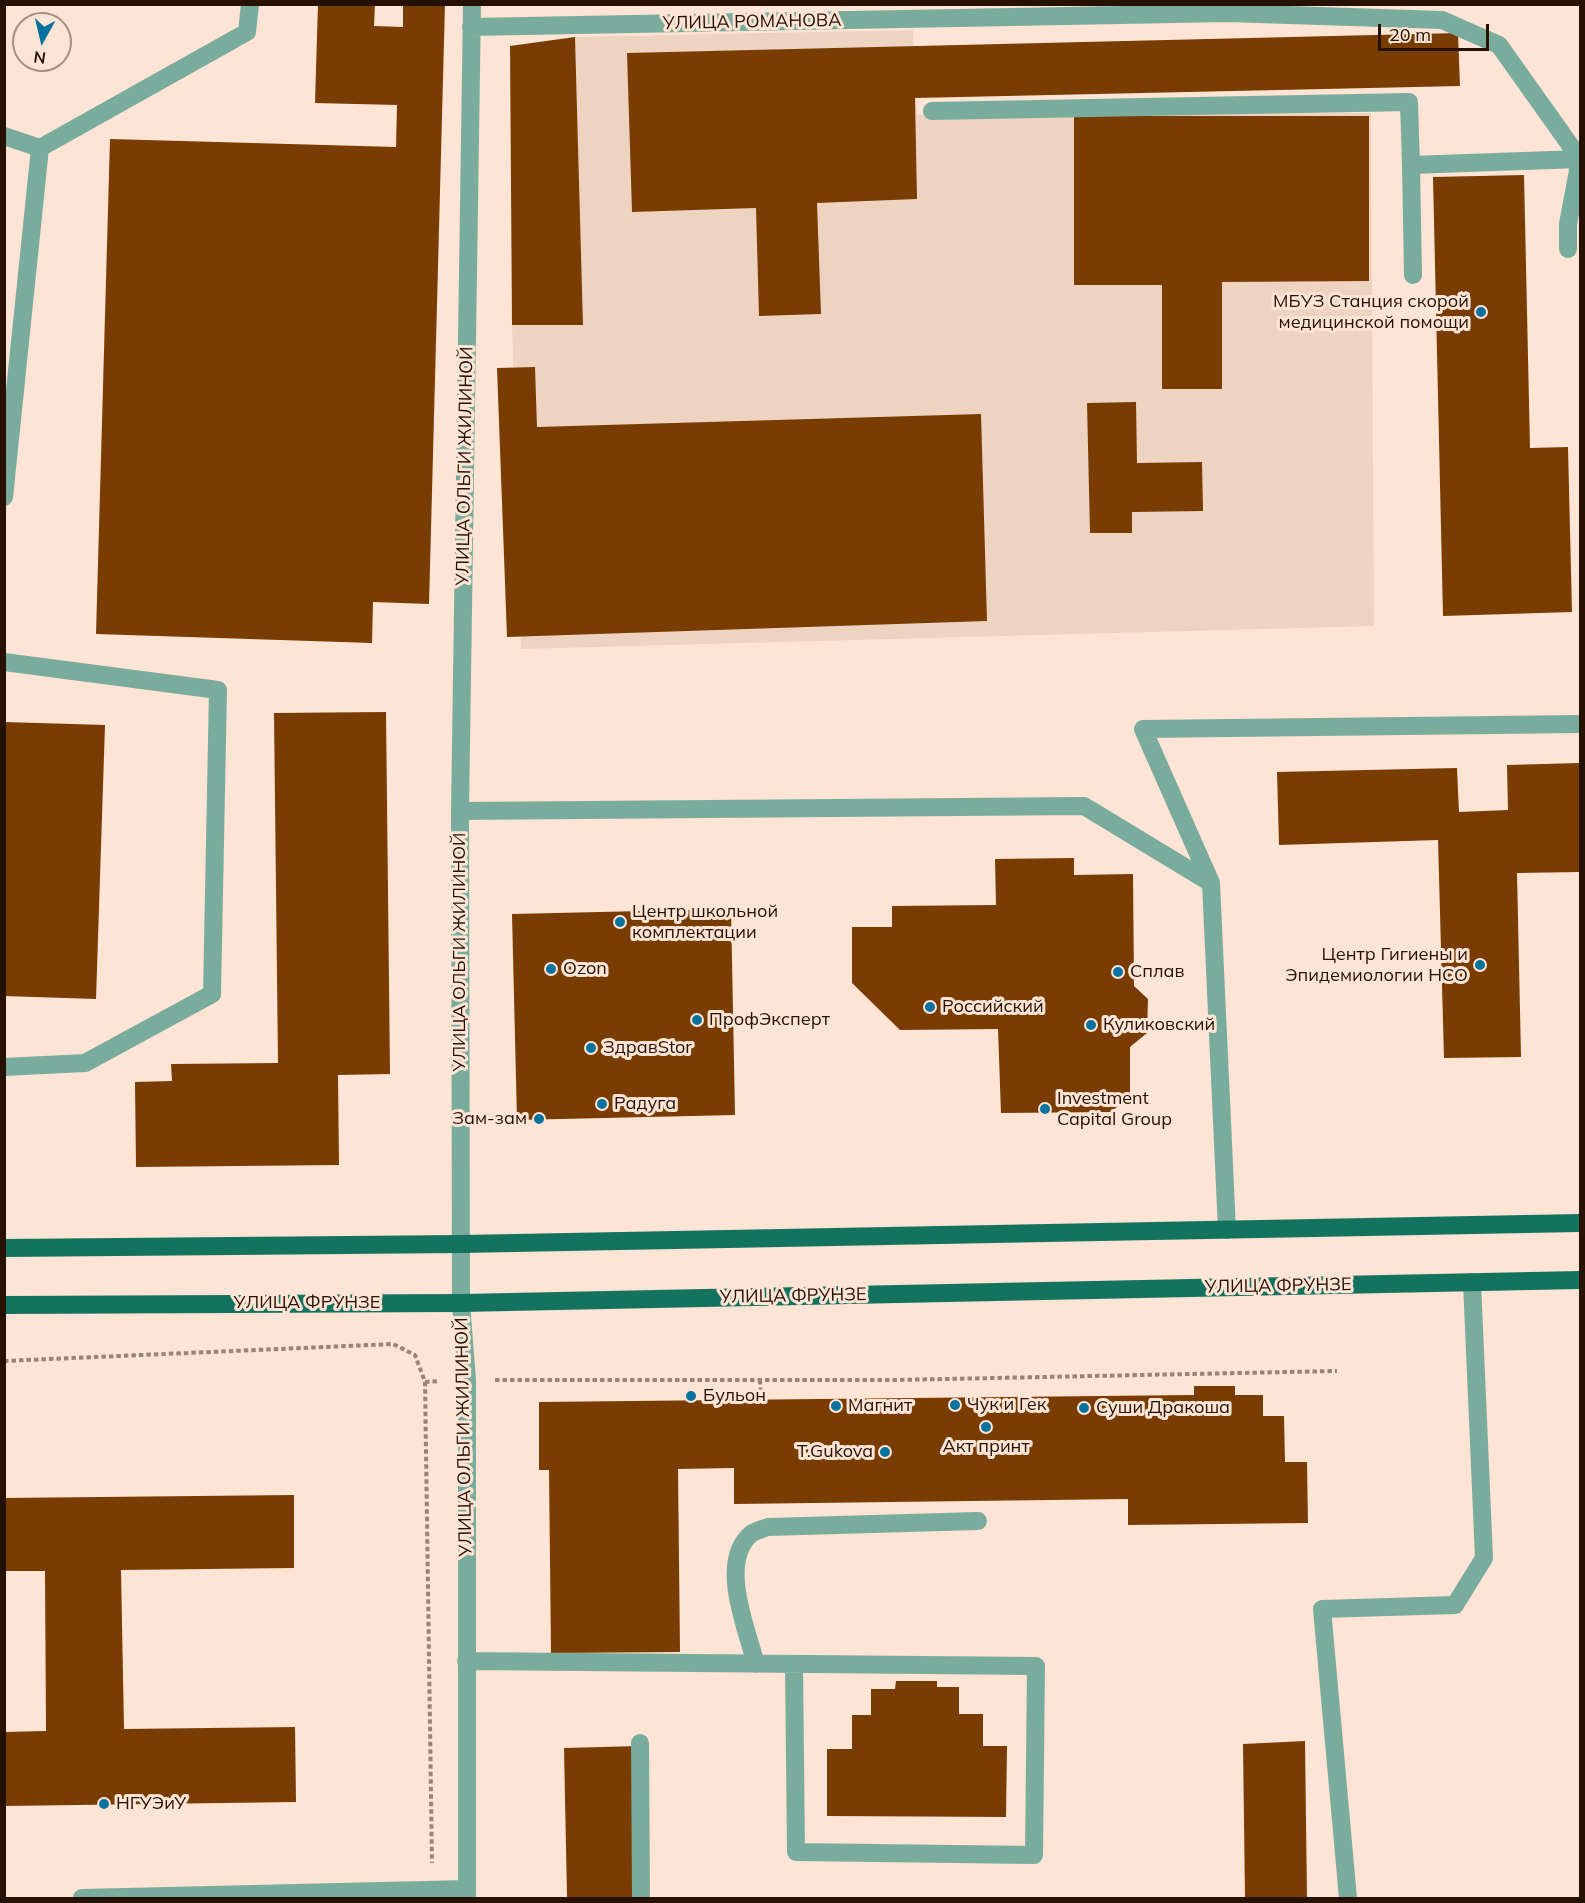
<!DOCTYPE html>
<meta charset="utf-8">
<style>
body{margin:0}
#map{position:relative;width:1585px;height:1903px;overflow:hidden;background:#fde4d4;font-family:Mulish,sans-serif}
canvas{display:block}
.frame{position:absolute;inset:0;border:6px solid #261103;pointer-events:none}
.north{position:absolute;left:12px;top:12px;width:60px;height:60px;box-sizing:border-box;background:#fde4d4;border:2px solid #a79080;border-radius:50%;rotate:188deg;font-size:16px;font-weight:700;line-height:24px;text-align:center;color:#261103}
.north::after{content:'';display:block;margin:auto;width:21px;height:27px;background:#06739e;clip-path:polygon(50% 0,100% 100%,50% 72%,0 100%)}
.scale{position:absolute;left:1378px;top:24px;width:111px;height:27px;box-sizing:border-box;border:3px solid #261103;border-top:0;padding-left:8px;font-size:18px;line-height:21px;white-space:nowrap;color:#261103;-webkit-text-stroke:4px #fde4d4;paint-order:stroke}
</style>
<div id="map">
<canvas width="1585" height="1903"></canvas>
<div class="frame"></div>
<div class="north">N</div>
<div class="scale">20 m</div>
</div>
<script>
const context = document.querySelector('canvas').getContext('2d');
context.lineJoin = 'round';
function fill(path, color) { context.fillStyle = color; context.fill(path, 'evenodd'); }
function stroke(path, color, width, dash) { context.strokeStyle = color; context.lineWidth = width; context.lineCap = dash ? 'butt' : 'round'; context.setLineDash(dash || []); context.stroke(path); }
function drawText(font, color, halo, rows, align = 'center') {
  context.font = font + ' Mulish,sans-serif'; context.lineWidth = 6; context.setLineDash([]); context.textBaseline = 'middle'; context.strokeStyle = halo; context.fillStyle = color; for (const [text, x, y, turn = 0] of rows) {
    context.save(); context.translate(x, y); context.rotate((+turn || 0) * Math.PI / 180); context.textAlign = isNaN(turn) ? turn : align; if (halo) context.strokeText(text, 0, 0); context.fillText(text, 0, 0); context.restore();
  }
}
fill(new Path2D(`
 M913 30 917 115 1371 113 1374 626 521 649 512 325 583 324 575 37Z`), '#efd3c1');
fill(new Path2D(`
 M318 4H375L374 26 403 27V4H445L429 604 373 602 372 643 96 634 110 139 396 147 397 105 315 103Z
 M1458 33 1460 86 915 98 917 199 817 203 821 314 759 316 756 208 632 212 627 53Z
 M575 37 583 325H512L510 46Z
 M1074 116H1369V281L1222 282V389H1162V285H1074Z
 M1524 175 1530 448 1568 447 1572 612 1443 616 1433 177Z
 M535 367 537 427 981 414 987 621 507 637 497 368Z
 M1136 402 1137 463 1202 462 1203 511 1132 512V533H1090L1087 403Z
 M386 712 390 1074 338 1075 339 1165 136 1167 135 1082 172 1081 171 1064 278 1063 274 713Z
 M4 722 105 725 96 999 4 996Z
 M1580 763V872L1517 873 1521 1057 1444 1058 1438 840 1279 845 1277 772 1457 768 1459 812 1508 810 1507 765Z
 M1074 858V875L1133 874 1134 986 1148 999 1147 1033 1130 1047V1096L1111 1112 1001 1113 998 1029 900 1030 852 983V927H892V906L996 905 995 859Z
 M731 909 735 1115 517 1120 512 914Z
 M1194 1386H1235V1395H1263V1416H1284L1285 1462H1307L1308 1523 1128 1525V1499L734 1504V1468L678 1469 680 1652 551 1653 549 1470H539V1402L1194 1395Z
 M294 1495V1568L121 1570 124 1729 295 1727 296 1802 4 1806V1732L46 1731 45 1571H4V1498Z
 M896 1681H937V1687H959V1714H983V1746H1007L1006 1817 827 1816V1749H852V1715H871V1689H895Z
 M1305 1741 1307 1898H1245L1243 1744Z
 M639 1746 642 1898H567L564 1748Z`), '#793c03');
stroke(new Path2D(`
 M4 1361 393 1344 415 1355 425 1382 432 1863
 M495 1380H896L1337 1371
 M760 1380 761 1400
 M425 1382 439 1381`), '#9b8475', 4, [4.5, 3]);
stroke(new Path2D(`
 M471 27 1228 13 1442 20 1499 45 1580 159
 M932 111 1409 102 1411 165 1580 159
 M4 136 40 148
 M1411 165 1413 275
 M1568 249V224L1580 160
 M4 497 40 148 247 32 250 4
 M4 662 218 690 212 994 85 1063 4 1067
 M460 811 1084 806 1211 883
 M1227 1230 1211 883 1143 729 1580 724
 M466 1661 1036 1666 1034 1855 796 1852 794 1664
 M756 1664C747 1630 718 1562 751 1534 755 1531 763 1529 768 1527L978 1521
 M640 1743 641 1898
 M82 1898 467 1889
 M467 1898V1380L461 1303 460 811 472 4
 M1348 1898 1322 1609 1455 1605 1484 1558 1472 1282`), '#79ac9d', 18);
stroke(new Path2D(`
 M4 1248 461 1244 1580 1223
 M4 1305 461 1303 1580 1280`), '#14735f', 18);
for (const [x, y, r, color] of [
 [1481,312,6,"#06739e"],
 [620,922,6,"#06739e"],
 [1480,965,6,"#06739e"],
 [551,969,6,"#06739e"],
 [1118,972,6,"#06739e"],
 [930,1007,6,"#06739e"],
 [697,1020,6,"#06739e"],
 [1091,1025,6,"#06739e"],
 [591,1048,6,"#06739e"],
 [602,1104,6,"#06739e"],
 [1045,1109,6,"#06739e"],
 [539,1119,6,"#06739e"],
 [691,1396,6,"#06739e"],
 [955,1405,6,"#06739e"],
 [836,1406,6,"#06739e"],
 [1084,1408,6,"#06739e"],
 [986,1427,6,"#06739e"],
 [885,1452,6,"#06739e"],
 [104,1804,6,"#06739e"]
]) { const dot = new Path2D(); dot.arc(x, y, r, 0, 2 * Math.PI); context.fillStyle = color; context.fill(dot); stroke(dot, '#fde4d4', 2); }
drawText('18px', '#261103', '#fde4d4', [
 ["УЛИЦА РОМАНОВА",752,22,-1],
 ["УЛИЦА ОЛЬГИ ЖИЛИНОЙ",465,466,-89],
 ["УЛИЦА ОЛЬГИ ЖИЛИНОЙ",460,952,-90],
 ["УЛИЦА ФРУНЗЕ",1278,1286,-1],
 ["УЛИЦА ФРУНЗЕ",793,1296,-1],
 ["УЛИЦА ФРУНЗЕ",307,1303],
 ["УЛИЦА ОЛЬГИ ЖИЛИНОЙ",464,1437,-91]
]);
drawText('18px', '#261103', '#fde4d4', [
 ["МБУЗ Станция скорой",1469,302,"right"],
 ["медицинской помощи",1469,323,"right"],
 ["Центр школьной",632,912],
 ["комплектации",632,933],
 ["Центр Гигиены и",1468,955,"right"],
 ["Эпидемиологии НСО",1468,976,"right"],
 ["Ozon",563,969],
 ["Сплав",1130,972],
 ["Российский",942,1007],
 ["ПрофЭксперт",709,1020],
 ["Куликовский",1103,1025],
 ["ЗдравStor",603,1048],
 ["Investment",1057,1099],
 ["Capital Group",1057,1120],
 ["Радуга",614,1104],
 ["Зам-зам",527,1119,"right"],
 ["Бульон",703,1396],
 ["Чук и Гек",967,1405],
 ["Магнит",848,1406],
 ["Суши Дракоша",1096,1408],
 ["Акт принт",986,1447,"center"],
 ["T.Gukova",873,1452,"right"],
 ["НГУЭиУ",116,1804]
], 'left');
</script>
